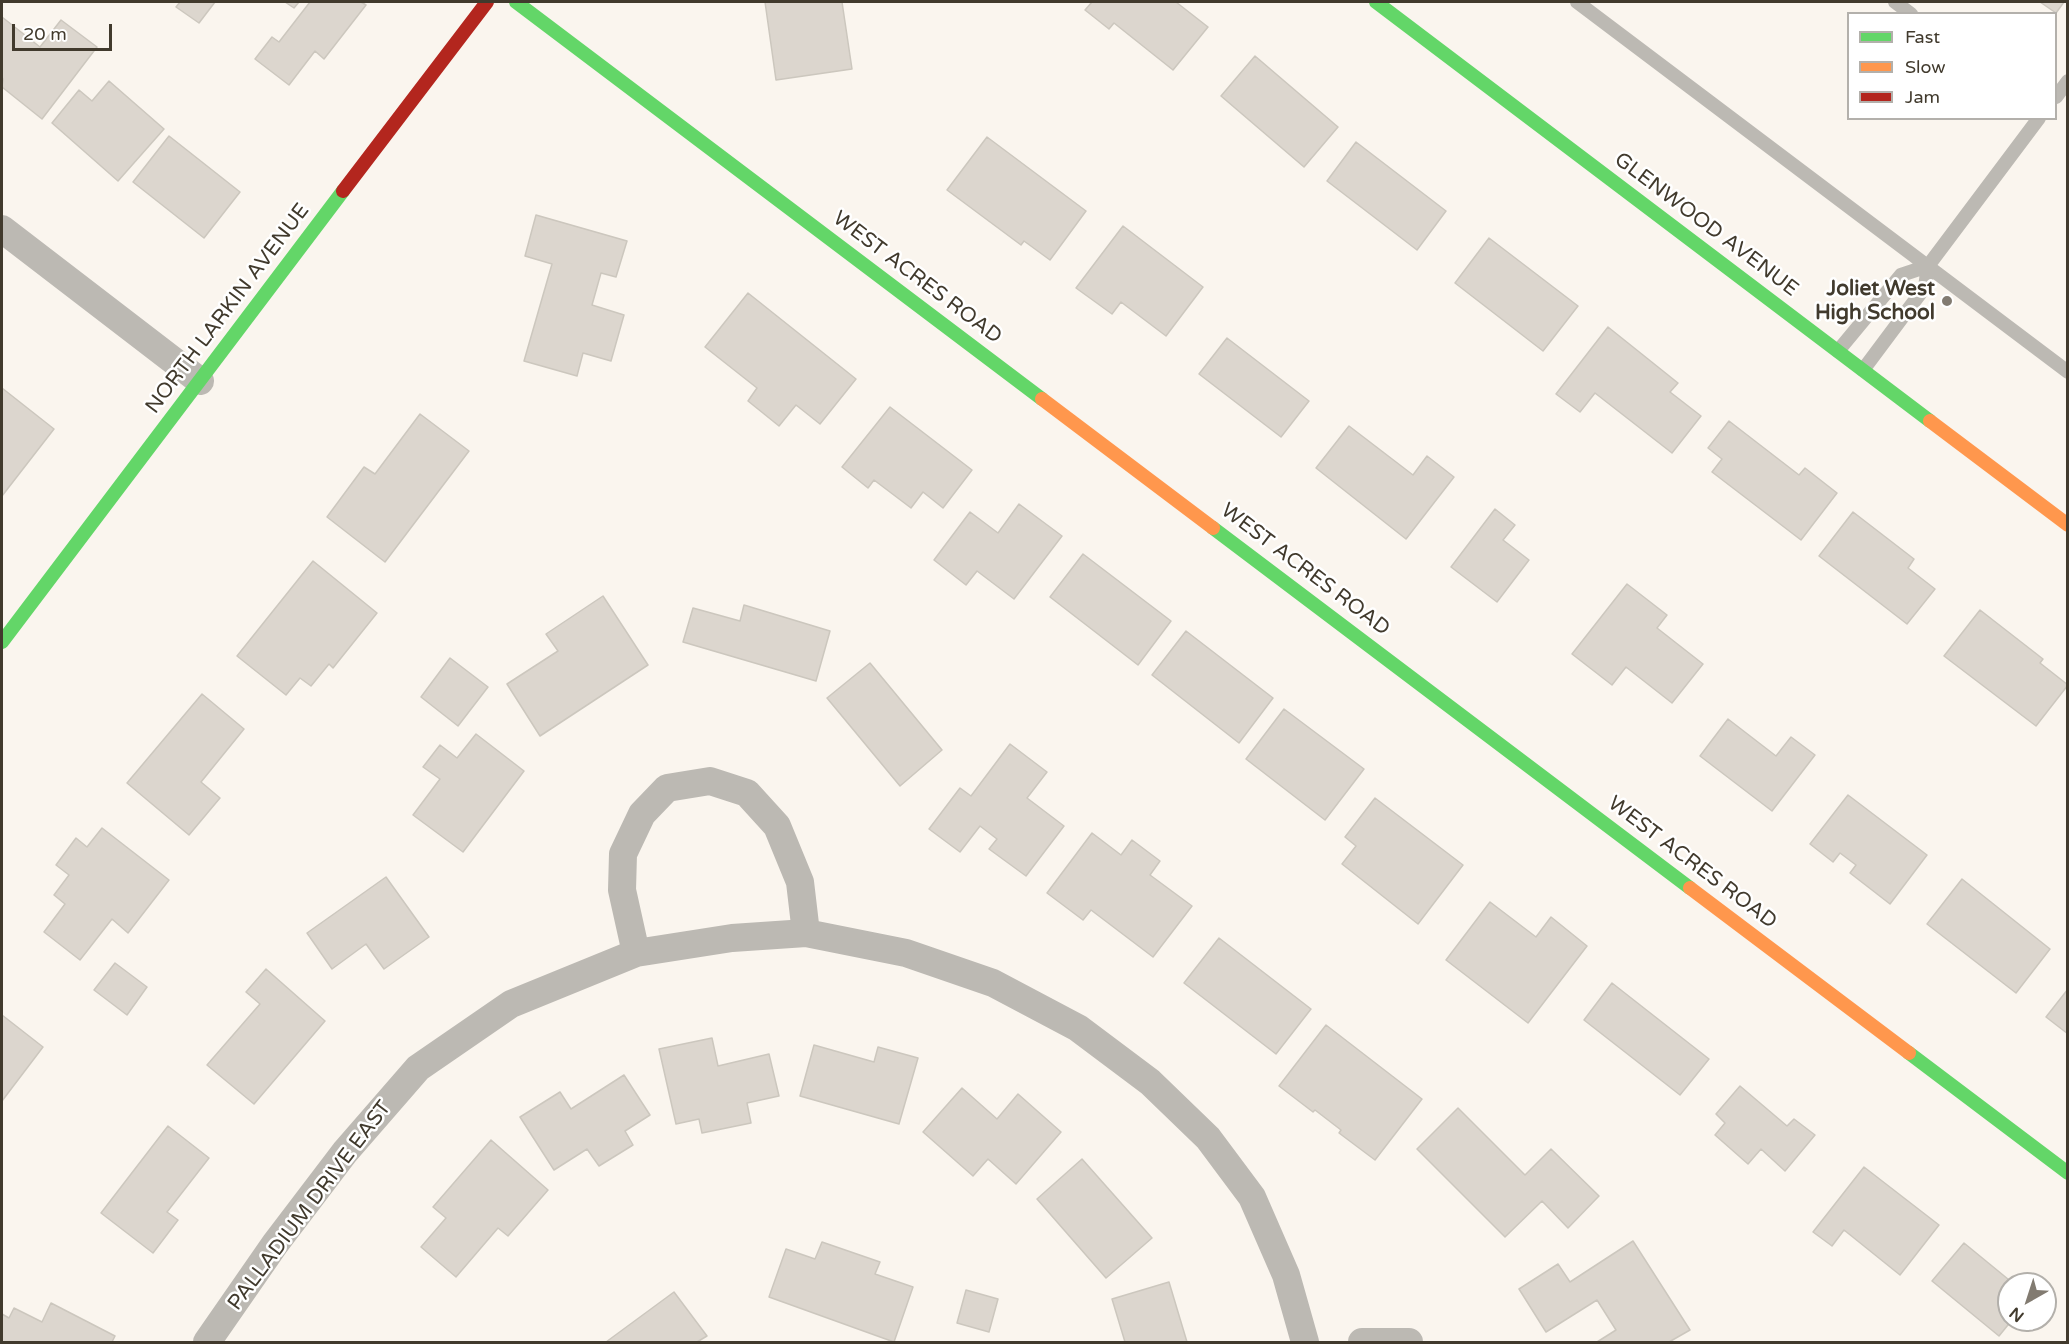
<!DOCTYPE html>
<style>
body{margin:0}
#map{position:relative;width:2069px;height:1344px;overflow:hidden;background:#faf5ee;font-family:"Varela Round",sans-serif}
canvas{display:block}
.frame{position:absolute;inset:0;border:3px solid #413a2d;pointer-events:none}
.legend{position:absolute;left:1847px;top:12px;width:210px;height:108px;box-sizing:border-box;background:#fff;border:2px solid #b3b0ab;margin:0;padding:8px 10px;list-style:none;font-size:18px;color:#413a2d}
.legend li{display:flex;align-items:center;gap:12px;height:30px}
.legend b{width:30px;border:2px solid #b3b0ab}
.north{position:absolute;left:1997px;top:1272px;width:60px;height:60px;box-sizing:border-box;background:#fff;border:2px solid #b3b0ab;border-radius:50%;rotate:219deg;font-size:16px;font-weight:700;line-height:24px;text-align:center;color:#413a2d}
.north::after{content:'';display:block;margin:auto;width:21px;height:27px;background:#827b71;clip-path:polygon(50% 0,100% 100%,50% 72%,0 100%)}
.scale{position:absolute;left:12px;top:24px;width:100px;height:27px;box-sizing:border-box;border:3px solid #413a2d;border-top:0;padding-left:8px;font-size:18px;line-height:21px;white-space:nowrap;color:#413a2d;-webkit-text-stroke:4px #fff;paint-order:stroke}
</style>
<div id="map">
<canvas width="2069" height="1344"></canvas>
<div class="frame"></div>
<ul class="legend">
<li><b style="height:8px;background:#63d668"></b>Fast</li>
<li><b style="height:8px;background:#ff974d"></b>Slow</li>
<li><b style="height:8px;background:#b3261e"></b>Jam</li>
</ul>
<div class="north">N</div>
<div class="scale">20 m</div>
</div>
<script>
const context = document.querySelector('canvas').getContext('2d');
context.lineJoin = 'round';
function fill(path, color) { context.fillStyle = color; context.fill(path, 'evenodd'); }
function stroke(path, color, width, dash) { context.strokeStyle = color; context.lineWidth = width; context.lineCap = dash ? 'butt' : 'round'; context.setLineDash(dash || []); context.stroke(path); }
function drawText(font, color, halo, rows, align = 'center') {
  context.font = font + ' "Varela Round",sans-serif'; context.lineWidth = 5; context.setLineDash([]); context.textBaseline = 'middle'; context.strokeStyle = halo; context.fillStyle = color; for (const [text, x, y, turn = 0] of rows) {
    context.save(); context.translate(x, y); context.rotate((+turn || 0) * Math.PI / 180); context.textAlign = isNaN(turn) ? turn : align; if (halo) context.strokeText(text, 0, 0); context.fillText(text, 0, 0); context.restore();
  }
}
const building = new Path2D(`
 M180 2H215L199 23 176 7Z
 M285 2H299L294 8Z
 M310 2H361L366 5 324 59 315 51 289 85 255 59 272 37 279 42Z
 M765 2H842L852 69 776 80Z
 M1092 2H1176L1208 27 1173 70 1114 23 1109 29 1085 10Z
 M2040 2H2064L2056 13Z
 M2 17 40 47 61 20 97 47 42 119 2 87 3 79 2 77Z
 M1255 56 1338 127 1304 167 1221 96Z
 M109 81 164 129 118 181 52 123 79 90 92 101Z
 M169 136 240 192 204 238 133 182Z
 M987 137 1086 211 1050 260 1024 241 1021 245 947 190Z
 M1356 142 1446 211 1417 250 1327 181Z
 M536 215 627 241 616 277 601 273 592 305 624 315 611 361 583 353 577 376 524 361 552 264 525 256Z
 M1123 226 1203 287 1166 336 1121 302 1112 314 1076 288Z
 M1489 238 1578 306 1543 351 1455 283Z
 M748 293 856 379 820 424 796 405 779 426 748 401 757 388 705 347Z
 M1608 327 1678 383 1670 392 1701 416 1672 453 1595 393 1580 412 1556 394Z
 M1227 338 1309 401 1281 437 1199 374Z
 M2 388 54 429 2 496Z
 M890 407 972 470 943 508 923 492 911 508 874 480 868 488 842 467Z
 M420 414 469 451 385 562 327 517 364 467 375 474Z
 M1729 421 1799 475 1805 468 1837 493 1801 540 1712 472 1722 459 1708 448Z
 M1349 426 1413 475 1427 456 1454 477 1406 539 1316 468Z
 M1019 504 1062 536 1014 599 977 571 966 585 934 560 970 512 998 533Z
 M1495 509 1515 525 1503 540 1529 560 1497 602 1451 567Z
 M1853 512 1914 559 1908 568 1935 589 1907 624 1819 556Z
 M1083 554 1171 621 1138 665 1050 597Z
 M313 561 377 613 333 668 329 664 311 686 300 678 286 695 237 656Z
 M1627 584 1667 615 1657 628 1703 664 1672 703 1626 667 1612 685 1572 654Z
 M603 596 648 665 540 736 507 684 558 651 546 634Z
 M744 605 830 631 816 681 683 642 693 608 740 621Z
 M1980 610 2043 659 2040 663 2068 685 2036 726 1944 656Z
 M1186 631 1273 698 1239 743 1152 675Z
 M450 658 488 687 458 726 421 697Z
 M870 663 942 750 900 786 827 698Z
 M202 694 244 729 201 782 220 798 189 835 127 783Z
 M1284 709 1364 769 1325 820 1246 759Z
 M1728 719 1776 756 1791 737 1815 755 1772 811 1700 756Z
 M476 734 524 771 463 852 413 815 440 779 423 767 440 745 457 758Z
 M1010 744 1047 772 1027 798 1064 826 1026 876 989 849 997 839 980 826 960 852 929 829 960 788 971 796Z
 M1848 795 1927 855 1890 904 1850 873 1856 865 1840 853 1833 862 1810 844Z
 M1375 798 1463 865 1418 924 1342 864 1356 846 1345 837Z
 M102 828 169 880 128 933 112 919 80 960 44 932 65 904 54 895 69 875 56 865 76 838 87 847Z
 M1092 833 1121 855 1132 840 1160 861 1150 875 1192 906 1153 957 1091 910 1083 920 1047 893Z
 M386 877 429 937 384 969 366 944 332 969 307 933Z
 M1962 879 2050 949 2016 993 1927 924Z
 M1490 902 1536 937 1551 917 1587 946 1528 1023 1446 960Z
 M1219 938 1311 1009 1276 1054 1184 983Z
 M115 963 147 987 127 1015 94 990Z
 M266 969 325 1021 254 1104 207 1065 260 1004 246 992Z
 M1612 983 1709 1059 1680 1095 1584 1020Z
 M2068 989V1034L2046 1017Z
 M2 1015 43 1047 2 1101Z
 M1326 1025 1422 1099 1375 1160 1339 1133 1341 1130 1315 1110 1313 1112 1279 1086Z
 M712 1038 718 1066 769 1054 779 1096 747 1103 751 1123 702 1133 699 1119 676 1124 659 1049Z
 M814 1045 874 1062 878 1047 918 1058 899 1124 800 1096Z
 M624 1075 650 1115 625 1131 633 1145 599 1166 587 1149 554 1170 520 1117 560 1092 571 1109Z
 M1740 1086 1787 1126 1794 1119 1815 1135 1785 1171 1761 1149 1748 1164 1715 1135 1725 1123 1716 1114Z
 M962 1088 997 1119 1018 1094 1061 1132 1016 1184 988 1159 973 1176 923 1132Z
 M1458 1108 1525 1175 1551 1149 1599 1196 1568 1228 1542 1201 1505 1237 1417 1149Z
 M168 1126 209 1158 167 1212 178 1220 153 1253 101 1213Z
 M491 1140 548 1190 508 1236 498 1228 456 1277 421 1247 446 1218 433 1207Z
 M1082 1159 1152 1238 1106 1278 1037 1199Z
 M1864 1167 1939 1225 1900 1275 1844 1230 1832 1246 1813 1232Z
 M1633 1241 1690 1330 1669 1342H1597L1616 1330 1597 1300 1546 1332 1519 1289 1558 1264 1570 1282Z
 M822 1242 880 1262 875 1274 913 1287 894 1342 769 1297 786 1249 815 1259Z
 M1964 1243 2014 1284H2009V1320H2012L1999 1336 1932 1281Z
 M1169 1282 1187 1342H1125L1112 1299Z
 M966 1290 998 1299 989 1332 957 1323Z
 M674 1292 707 1336 697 1342H606Z
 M51 1303 115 1336 112 1342H2V1314L9 1318 14 1308 42 1322Z`);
fill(building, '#dcd6ce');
stroke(building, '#ccc7be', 1.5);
stroke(new Path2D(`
 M1577 2 2068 372
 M1895 2 1911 14
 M2056 97 2068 81
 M1838 351 1901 275 1928 266
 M1863 370 1925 287 1928 266 2039 118`), '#bcb9b3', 14);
stroke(new Path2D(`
 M2 229 200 381
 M636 953 622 890 623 854 642 814 667 788 710 781 747 793 777 826 800 882 806 933
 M207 1342 275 1244 345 1152 418 1068 511 1004 636 953 732 938 806 933 906 953 993 983 1078 1028 1150 1082 1208 1138 1252 1197 1286 1275 1305 1342
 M1362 1342H1409`), '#bcb9b3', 28);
stroke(new Path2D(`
 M516 2 1042 399
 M1376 2 1930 421
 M1213 528 1690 888
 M2 642 343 191
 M1909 1053 2068 1173`), '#63d668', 14);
stroke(new Path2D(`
 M1042 399 1213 528
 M1930 421 2068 525
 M1690 888 1909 1053`), '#ff974d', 14);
stroke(new Path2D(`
 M343 191 487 2`), '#b3261e', 14);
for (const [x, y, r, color] of [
 [1947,301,6,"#827b71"]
]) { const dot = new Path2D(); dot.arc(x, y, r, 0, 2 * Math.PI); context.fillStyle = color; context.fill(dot); stroke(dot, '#fff', 2); }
drawText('21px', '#413a2d', '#fff', [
 ["GLENWOOD AVENUE",1706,225,37],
 ["WEST ACRES ROAD",917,278,37],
 ["NORTH LARKIN AVENUE",228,309,-53],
 ["WEST ACRES ROAD",1305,570,37],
 ["WEST ACRES ROAD",1692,863,37],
 ["PALLADIUM DRIVE EAST",310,1206,-53]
]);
drawText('bold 21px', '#413a2d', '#fff', [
 ["Joliet West",1935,289],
 ["High School",1935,313]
], 'right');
</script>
